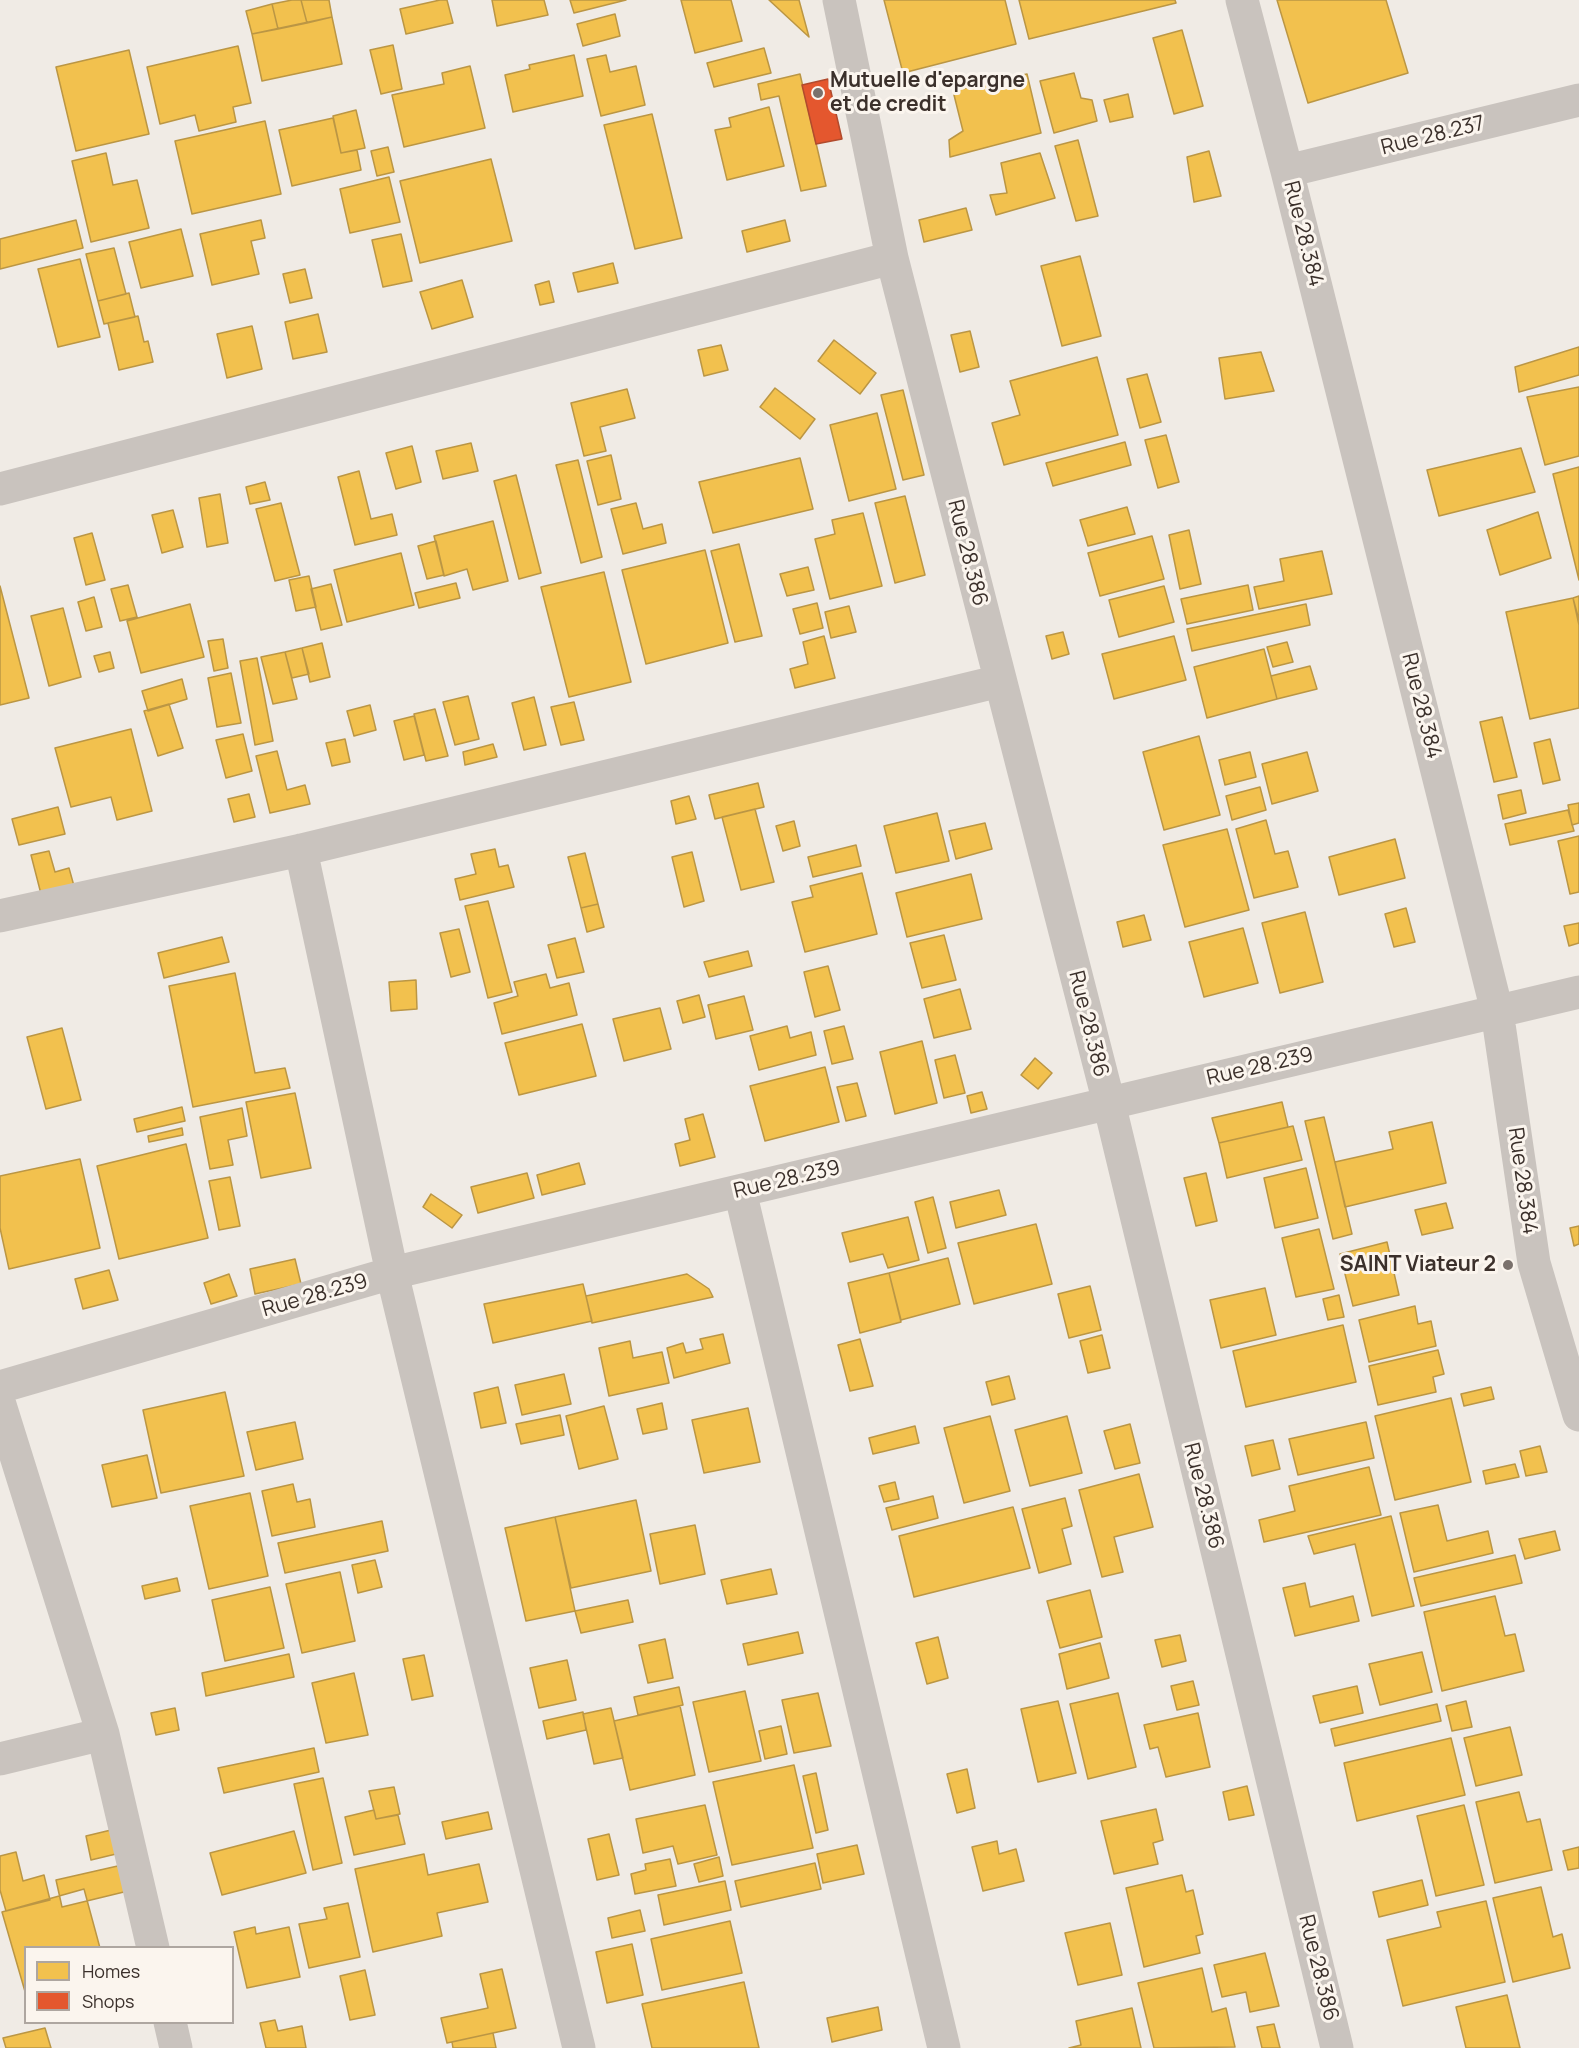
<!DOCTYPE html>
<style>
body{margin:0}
#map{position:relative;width:1579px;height:2048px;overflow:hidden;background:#f0ebe5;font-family:Manrope,sans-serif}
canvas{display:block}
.legend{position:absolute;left:24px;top:1946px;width:210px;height:78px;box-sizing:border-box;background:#fbf5ee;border:2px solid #aea6a0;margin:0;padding:8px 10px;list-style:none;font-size:18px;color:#3b302b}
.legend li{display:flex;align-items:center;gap:12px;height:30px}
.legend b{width:30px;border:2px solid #aea6a0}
</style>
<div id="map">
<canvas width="1579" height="2048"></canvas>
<ul class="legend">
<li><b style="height:16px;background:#f2c14e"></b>Homes</li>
<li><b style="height:16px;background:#e4572e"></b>Shops</li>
</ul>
</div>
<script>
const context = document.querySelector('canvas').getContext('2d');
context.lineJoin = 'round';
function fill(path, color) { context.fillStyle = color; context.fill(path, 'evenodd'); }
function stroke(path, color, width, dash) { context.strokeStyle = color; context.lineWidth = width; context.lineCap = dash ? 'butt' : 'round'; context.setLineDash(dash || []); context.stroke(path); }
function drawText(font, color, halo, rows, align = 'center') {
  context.font = font + ' Manrope,sans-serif'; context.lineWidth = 6; context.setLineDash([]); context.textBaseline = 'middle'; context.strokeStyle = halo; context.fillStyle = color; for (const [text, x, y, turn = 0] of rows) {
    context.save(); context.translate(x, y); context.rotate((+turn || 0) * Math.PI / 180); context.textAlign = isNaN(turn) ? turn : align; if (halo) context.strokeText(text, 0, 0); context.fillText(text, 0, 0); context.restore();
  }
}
const homes = new Path2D(`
 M292 0H301L307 23 278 29 272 4Z
 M301 0H329L332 17 307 23Z
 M440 0H447L453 23 406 34 400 9Z
 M492 0H544L548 15 497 26Z
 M570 0H626L574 13Z
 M681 0H731L742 41 695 53Z
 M769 0H799L809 37Z
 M884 0H1005L1016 44 903 73Z
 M1019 0H1175L1176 3 1029 39Z
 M1277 0H1386L1408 73 1308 103Z
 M272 4 278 29 252 34 246 11Z
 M615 14 620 36 583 46 577 24Z
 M332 17 342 64 262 81 252 34Z
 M1182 30 1203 106 1174 114 1153 38Z
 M393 45 402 89 381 94 370 50Z
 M238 46 251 103 233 107 236 122 199 131 195 115 160 124 147 67Z
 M764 48 771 73 714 87 707 63Z
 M129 50 149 134 76 151 56 67Z
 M574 55 583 96 513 112 505 75 530 69 529 65Z
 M606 55 610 72 636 66 645 105 601 116 587 59Z
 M470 66 485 128 404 147 392 95 444 84 442 73Z
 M1074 73 1081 98 1092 100 1097 121 1054 133 1040 81Z
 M800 74 826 186 801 191 779 96 761 100 758 84Z
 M1027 74 1041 133 950 157 949 140 963 131 953 91Z
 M1128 94 1133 117 1110 122 1104 100Z
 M769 107 784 166 727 180 715 130 731 127 729 118Z
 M356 110 365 148 341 153 333 116Z
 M652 114 682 238 635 249 604 125Z
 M333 118 341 153 357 150 361 170 292 186 279 130Z
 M265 121 281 194 192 214 175 141Z
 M1078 140 1098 216 1076 221 1055 146Z
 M388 147 394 172 377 176 371 151Z
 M1209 151 1221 196 1194 202 1187 157Z
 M106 153 113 185 137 180 149 228 91 242 72 161Z
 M1040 153 1055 198 996 215 990 195 1007 193 1001 163Z
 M491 159 512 241 420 263 400 181Z
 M389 177 400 222 350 233 340 189Z
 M966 208 972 230 924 242 919 220Z
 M76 220 83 248 0 269V239Z
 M261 220 265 238 251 241 259 274 212 285 200 234Z
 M785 220 790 241 747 252 742 231Z
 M181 229 193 276 141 288 129 242Z
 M401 234 412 281 383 287 372 240Z
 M114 248 126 294 98 301 86 254Z
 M1080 256 1101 336 1062 346 1041 266Z
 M80 259 100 337 58 347 38 269Z
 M613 263 618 283 578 292 573 273Z
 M305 269 312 298 290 303 283 274Z
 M462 280 473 317 432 329 420 292Z
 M549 281 554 302 540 305 535 285Z
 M129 293 135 317 104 324 98 301Z
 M318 314 327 352 293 359 285 322Z
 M138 316 144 342 148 341 153 362 119 370 108 323Z
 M252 326 262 369 227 378 217 334Z
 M970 331 979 367 960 372 951 335Z
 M834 340 876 373 860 394 818 361Z
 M721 345 728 370 704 376 698 350Z
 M1579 347V375L1519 392 1515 367Z
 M1261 352 1274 391 1225 399 1219 358Z
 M1097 357 1118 435 1004 465 992 423 1020 415 1010 381Z
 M1147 374 1161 422 1140 428 1127 379Z
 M1579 387V456L1545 465 1527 397Z
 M775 388 815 419 800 439 760 407Z
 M627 389 635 418 600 427 606 451 584 456 571 403Z
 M903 390 924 475 903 480 881 395Z
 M877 413 896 489 849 501 830 425Z
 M1166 435 1179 482 1158 488 1145 440Z
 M1125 442 1131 465 1053 486 1046 463Z
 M471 443 478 471 443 479 436 451Z
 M412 446 421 482 396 489 386 453Z
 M1521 448 1535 492 1439 516 1427 470Z
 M611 455 621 499 598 505 587 461Z
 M800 458 813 509 713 533 699 482Z
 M578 460 602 557 581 563 556 465Z
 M1579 467V580L1553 474Z
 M359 471 371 519 392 514 397 535 355 545 338 477Z
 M516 475 541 573 519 579 494 481Z
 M265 482 270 500 250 504 246 487Z
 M220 494 228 543 207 547 199 498Z
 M905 496 925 575 895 583 875 503Z
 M281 503 300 575 275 581 256 509Z
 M636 503 643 529 662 524 666 543 623 554 611 509Z
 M1127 507 1135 534 1088 546 1080 520Z
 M173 510 183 547 162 553 152 515Z
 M1538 512 1551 558 1500 575 1487 530Z
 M863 513 882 586 830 599 815 539 835 534 832 520Z
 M493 521 508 581 473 590 467 569 444 576 434 536Z
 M1189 530 1201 584 1180 589 1169 535Z
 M92 533 105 580 86 585 74 538Z
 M1152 536 1164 579 1100 596 1088 553Z
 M436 541 444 575 427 579 418 546Z
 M739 544 762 636 735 642 711 551Z
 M705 550 728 643 646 664 622 570Z
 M1322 551 1332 594 1259 609 1254 587 1284 581 1280 559Z
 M401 553 414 605 347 622 334 570Z
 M808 567 814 590 787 596 780 574Z
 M604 572 631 682 569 697 541 587Z
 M309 576 316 607 296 611 289 580Z
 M456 583 460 598 419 608 415 593Z
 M331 584 342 625 321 630 311 589Z
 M128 585 137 617 120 621 111 589Z
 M1248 585 1253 610 1187 624 1181 599Z
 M0 586 29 698 0 705Z
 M1164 586 1174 622 1119 637 1109 600Z
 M1579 596V620L1573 598Z
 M94 597 102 627 86 631 78 602Z
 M1573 598 1579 625V708L1530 719 1506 612Z
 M817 603 823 628 800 634 793 609Z
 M190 604 204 657 141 673 127 621Z
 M1306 604 1310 625 1192 651 1187 629Z
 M849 606 856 632 831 638 825 612Z
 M63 608 81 677 49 686 31 616Z
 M1063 632 1069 654 1052 659 1046 636Z
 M824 636 835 678 795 688 790 669 808 664 803 642Z
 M1174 636 1186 680 1114 699 1102 654Z
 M223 639 228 668 214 671 208 641Z
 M1287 642 1293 662 1273 667 1267 647Z
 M322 643 330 677 310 682 302 648Z
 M302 648 309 674 292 678 285 652Z
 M1264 649 1277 699 1207 718 1194 667Z
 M110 652 114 668 99 672 94 656Z
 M285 652 297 699 273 704 261 657Z
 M257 658 273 741 255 745 240 661Z
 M1310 666 1317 689 1277 699 1271 676Z
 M231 673 241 723 217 727 208 678Z
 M182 679 187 699 148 711 142 691Z
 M468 696 479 739 455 745 443 702Z
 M534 697 546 745 524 750 512 703Z
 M574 702 584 740 561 745 551 707Z
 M169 704 183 748 158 756 144 711Z
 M370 705 376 730 354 736 347 711Z
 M435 709 448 756 426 761 414 714Z
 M414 716 424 755 404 760 394 721Z
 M1502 717 1517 777 1494 782 1480 722Z
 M131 729 152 811 117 820 111 797 71 807 55 748Z
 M243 734 252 771 226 778 216 740Z
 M1199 736 1220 815 1164 830 1143 752Z
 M345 739 350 762 332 766 326 743Z
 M1550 739 1560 780 1543 784 1534 743Z
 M493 744 497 757 465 765 463 752Z
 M277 751 287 790 305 785 310 804 270 813 256 756Z
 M1250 752 1256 777 1225 785 1219 760Z
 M1307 752 1318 791 1272 804 1262 764Z
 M758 783 764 807 715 819 709 795Z
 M1260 787 1266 810 1232 820 1226 796Z
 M1521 790 1526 813 1503 819 1498 795Z
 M249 794 255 817 234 822 228 799Z
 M689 796 696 819 676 824 671 801Z
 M1579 803V823L1572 825 1568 805Z
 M58 807 65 834 19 845 12 819Z
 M755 809 774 882 741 890 722 817Z
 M1568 810 1574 831 1510 845 1505 824Z
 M937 813 949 861 896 873 884 826Z
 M1266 820 1275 854 1288 851 1298 887 1254 898 1236 829Z
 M794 821 800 846 783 851 776 826Z
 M985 823 992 849 956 859 949 831Z
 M1227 829 1249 910 1185 927 1163 845Z
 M1579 836V892L1570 894 1558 841Z
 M1395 839 1405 878 1339 895 1329 857Z
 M856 845 861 866 813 877 808 857Z
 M495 849 499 867 508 865 514 887 460 900 455 879 476 874 471 854Z
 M49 851 55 872 69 868 74 886 41 894 31 855Z
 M692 852 704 901 684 907 672 857Z
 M585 853 598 904 581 908 568 857Z
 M862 873 877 934 805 952 792 902 813 897 810 886Z
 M971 874 982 919 907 937 896 893Z
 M488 901 512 992 488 998 465 906Z
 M598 904 604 927 587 932 581 908Z
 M1406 908 1415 942 1394 947 1385 914Z
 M1305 912 1323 982 1280 993 1262 923Z
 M1144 915 1151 940 1123 947 1117 922Z
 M1579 923V943L1569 946 1564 926Z
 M1243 928 1258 983 1204 997 1189 942Z
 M459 929 470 972 451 977 440 933Z
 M944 935 956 980 922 988 910 943Z
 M222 937 229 962 164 978 158 953Z
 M575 938 584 972 557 978 548 945Z
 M748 951 752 966 709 977 704 962Z
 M828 966 840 1010 815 1017 804 972Z
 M235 973 255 1073 285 1068 290 1088 193 1107 169 986Z
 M546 974 550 988 569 983 577 1015 502 1034 494 1003 518 996 514 982Z
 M416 980 417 1009 391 1011 389 982Z
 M960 989 971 1029 934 1038 924 999Z
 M699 995 705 1017 683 1023 677 1001Z
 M744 996 753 1030 716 1039 708 1005Z
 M660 1008 671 1049 624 1061 613 1019Z
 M582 1024 596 1076 519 1095 505 1043Z
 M787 1026 790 1038 811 1032 816 1055 759 1070 750 1036Z
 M844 1026 853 1059 832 1064 824 1031Z
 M62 1028 81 1100 46 1109 27 1037Z
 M922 1041 937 1103 895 1114 880 1052Z
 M955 1055 965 1093 944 1098 935 1060Z
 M1035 1058 1052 1073 1038 1089 1021 1075Z
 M825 1067 839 1122 765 1141 750 1086Z
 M857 1083 866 1116 846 1121 837 1087Z
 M982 1092 987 1109 971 1113 967 1096Z
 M295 1093 311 1168 261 1178 246 1102Z
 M1282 1102 1288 1127 1219 1143 1212 1118Z
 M182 1107 185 1121 137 1132 134 1119Z
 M242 1108 247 1136 228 1140 233 1165 210 1169 200 1117Z
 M703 1114 715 1157 680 1166 675 1144 690 1140 685 1119Z
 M1324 1117 1352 1234 1333 1239 1305 1121Z
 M1432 1122 1446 1183 1345 1207 1335 1162 1393 1149 1389 1132Z
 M1293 1126 1302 1160 1227 1178 1219 1143Z
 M182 1128 183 1135 149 1142 148 1136Z
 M186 1144 208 1238 119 1259 97 1166Z
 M80 1159 100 1248 9 1269 0 1228V1176Z
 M579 1163 585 1184 542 1195 537 1175Z
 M1306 1168 1318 1218 1275 1228 1264 1178Z
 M527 1173 534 1198 478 1213 471 1187Z
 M1206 1173 1217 1221 1196 1226 1184 1178Z
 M230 1177 240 1226 219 1230 209 1181Z
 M999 1190 1006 1215 956 1228 950 1202Z
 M431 1194 462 1215 452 1228 423 1207Z
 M933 1197 946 1248 928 1253 915 1202Z
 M1446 1203 1453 1228 1422 1235 1415 1210Z
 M908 1217 919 1260 888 1268 883 1254 850 1262 842 1233Z
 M1036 1224 1052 1284 974 1304 958 1243Z
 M1579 1226V1244L1574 1246 1570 1228Z
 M1319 1229 1334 1289 1296 1297 1282 1238Z
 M1387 1242 1399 1295 1353 1306 1340 1254Z
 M948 1258 960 1304 901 1320 889 1273Z
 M295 1259 301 1284 255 1294 250 1269Z
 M109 1270 118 1300 83 1309 75 1279Z
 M889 1273 901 1322 860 1333 848 1283Z
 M229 1274 237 1296 211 1304 204 1283Z
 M687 1274 709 1289 713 1297 592 1323 586 1296Z
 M583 1284 592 1321 493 1343 484 1304Z
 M1090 1286 1101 1330 1069 1338 1058 1294Z
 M1265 1288 1276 1335 1221 1348 1210 1300Z
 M1339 1295 1344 1317 1328 1320 1323 1299Z
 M1415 1306 1418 1324 1431 1321 1436 1346 1369 1362 1359 1320Z
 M1343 1325 1356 1382 1246 1407 1233 1351Z
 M723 1334 730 1363 674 1378 667 1348 683 1343 686 1353 703 1349 700 1339Z
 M1102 1335 1110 1368 1088 1373 1080 1341Z
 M860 1339 873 1386 850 1391 838 1345Z
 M630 1341 633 1358 662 1352 669 1383 609 1396 599 1348Z
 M1438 1350 1444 1374 1433 1377 1436 1392 1378 1405 1369 1366Z
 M564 1374 571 1404 522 1415 515 1385Z
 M1009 1376 1015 1399 992 1405 986 1382Z
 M498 1387 506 1423 481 1428 474 1393Z
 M1491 1387 1494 1399 1464 1406 1461 1394Z
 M225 1392 244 1476 161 1493 143 1410Z
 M1451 1398 1471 1482 1395 1500 1375 1416Z
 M662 1403 667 1429 643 1434 637 1409Z
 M604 1406 618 1459 579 1469 566 1416Z
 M748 1408 760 1462 704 1473 692 1420Z
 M560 1415 564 1435 521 1444 516 1424Z
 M990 1416 1010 1491 964 1503 944 1428Z
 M1067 1416 1082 1473 1030 1486 1015 1430Z
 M295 1422 303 1459 256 1470 247 1432Z
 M1366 1422 1374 1458 1298 1475 1289 1439Z
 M1130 1424 1140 1463 1115 1469 1104 1431Z
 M915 1426 919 1443 873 1454 869 1438Z
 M1273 1440 1280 1469 1252 1476 1245 1446Z
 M1540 1446 1547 1472 1526 1476 1520 1451Z
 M147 1455 157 1498 112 1507 102 1465Z
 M1515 1464 1519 1477 1486 1484 1483 1471Z
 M1369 1467 1381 1515 1264 1542 1259 1520 1295 1511 1289 1486Z
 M1139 1474 1153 1527 1114 1537 1123 1572 1102 1577 1079 1490Z
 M895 1482 899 1499 884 1502 879 1486Z
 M293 1484 297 1502 310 1499 315 1527 272 1536 262 1491Z
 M250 1493 268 1576 209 1589 190 1506Z
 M933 1496 938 1518 892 1530 886 1508Z
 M1065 1498 1072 1526 1062 1529 1071 1564 1039 1573 1022 1509Z
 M636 1500 651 1571 571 1588 555 1517Z
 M1438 1505 1447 1541 1488 1531 1493 1553 1414 1572 1400 1513Z
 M1013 1507 1030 1568 914 1597 899 1536Z
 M1391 1516 1414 1606 1372 1616 1355 1544 1314 1554 1308 1536Z
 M555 1517 575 1611 526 1621 505 1528Z
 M382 1521 388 1551 285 1573 278 1543Z
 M695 1525 705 1574 660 1584 650 1534Z
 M1555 1531 1560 1550 1525 1559 1519 1539Z
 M1515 1555 1522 1583 1421 1606 1414 1578Z
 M375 1560 382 1587 358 1593 352 1565Z
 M771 1569 777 1594 727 1604 721 1580Z
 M340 1572 355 1641 302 1653 286 1584Z
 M177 1578 180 1591 145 1599 142 1586Z
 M1305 1583 1310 1607 1353 1596 1359 1621 1295 1636 1283 1588Z
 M270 1587 284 1648 225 1661 212 1600Z
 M1090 1590 1102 1637 1060 1648 1047 1601Z
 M1495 1596 1505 1636 1515 1634 1524 1671 1442 1691 1424 1612Z
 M628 1600 633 1622 581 1633 575 1611Z
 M798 1632 803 1653 748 1665 743 1644Z
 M1180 1635 1186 1661 1162 1667 1155 1640Z
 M938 1637 948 1678 927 1684 916 1643Z
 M665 1639 673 1678 648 1683 639 1645Z
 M1100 1643 1109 1678 1067 1689 1059 1654Z
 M1422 1652 1432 1692 1380 1705 1369 1664Z
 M289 1654 294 1677 206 1696 202 1673Z
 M424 1655 433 1696 412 1700 403 1659Z
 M567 1660 576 1700 539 1708 530 1668Z
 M354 1673 368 1735 326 1743 312 1683Z
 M1193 1681 1199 1705 1177 1710 1171 1686Z
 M1357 1686 1363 1713 1320 1723 1313 1696Z
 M679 1687 683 1705 638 1715 634 1697Z
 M745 1691 761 1761 709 1772 693 1702Z
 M818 1693 831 1746 794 1753 782 1700Z
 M1118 1693 1136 1767 1088 1779 1070 1704Z
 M1058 1701 1076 1773 1038 1782 1021 1709Z
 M1466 1701 1472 1727 1452 1731 1446 1706Z
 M1437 1704 1441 1721 1335 1746 1331 1729Z
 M680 1706 695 1775 630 1790 614 1721Z
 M175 1708 179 1730 156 1735 151 1713Z
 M611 1708 623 1758 594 1764 583 1714Z
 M583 1712 586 1730 547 1739 543 1721Z
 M1198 1713 1210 1767 1166 1777 1158 1747 1150 1749 1144 1725Z
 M781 1726 787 1754 765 1759 759 1731Z
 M1510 1727 1522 1775 1476 1786 1464 1738Z
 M1451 1738 1465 1795 1357 1821 1344 1763Z
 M314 1748 319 1772 224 1793 218 1768Z
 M794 1765 813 1848 732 1865 713 1782Z
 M967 1769 975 1808 957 1813 947 1774Z
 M816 1773 828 1830 816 1833 803 1776Z
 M323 1778 342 1863 313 1870 294 1784Z
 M1247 1786 1254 1815 1229 1820 1223 1792Z
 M394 1787 400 1814 376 1819 369 1791Z
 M1519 1792 1527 1822 1540 1819 1552 1870 1495 1883 1476 1802Z
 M705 1805 717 1855 678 1864 673 1846 643 1853 636 1819Z
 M1464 1805 1484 1885 1436 1896 1417 1816Z
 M1156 1809 1163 1840 1153 1843 1158 1864 1114 1874 1101 1821Z
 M374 1810 376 1819 398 1815 405 1844 354 1855 345 1817Z
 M488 1812 492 1829 446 1839 442 1822Z
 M111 1830 116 1854 91 1860 86 1836Z
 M294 1831 306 1873 222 1895 210 1853Z
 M609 1834 619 1875 597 1880 588 1839Z
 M997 1841 999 1854 1016 1849 1024 1881 983 1891 972 1847Z
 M857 1845 864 1874 823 1883 817 1854Z
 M1579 1847V1868L1568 1870 1563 1851Z
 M16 1852 23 1881 44 1875 50 1900 6 1911 0 1890V1856Z
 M424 1854 428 1875 479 1864 488 1902 437 1913 442 1936 373 1952 355 1869Z
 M719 1857 723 1876 699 1882 694 1864Z
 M670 1859 676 1886 635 1894 631 1874 646 1870 645 1864Z
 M815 1863 821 1889 741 1907 735 1881Z
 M122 1865 128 1891 62 1907 56 1880Z
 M1182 1875 1186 1892 1193 1890 1203 1934 1196 1936 1200 1953 1144 1967 1126 1888Z
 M1422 1880 1428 1905 1379 1917 1373 1892Z
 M725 1881 731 1910 664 1925 658 1895Z
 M1541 1887 1553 1937 1562 1934 1570 1968 1513 1982 1493 1898Z
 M84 1889 100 1948H26V1995L2 1912Z
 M1486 1901 1505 1982 1403 2006 1387 1940 1441 1927 1437 1912Z
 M348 1903 360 1957 309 1968 299 1924 327 1919 324 1908Z
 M640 1910 645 1931 612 1938 608 1918Z
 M730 1921 742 1973 662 1990 651 1939Z
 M1110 1923 1122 1975 1078 1985 1065 1933Z
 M255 1927 256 1934 289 1927 300 1977 247 1988 234 1932Z
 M632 1944 643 1995 607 2003 596 1952Z
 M1265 1953 1279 2006 1250 2012 1246 1992 1222 1997 1214 1965Z
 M1202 1968 1212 2012 1226 2008 1235 2047 1154 2048 1138 1983Z
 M502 1969 516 2028 447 2043 441 2018 488 2008 480 1974Z
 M365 1970 375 2015 350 2020 340 1976Z
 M744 1982 759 2048H652L642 2004Z
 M1507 1995 1520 2048H1466L1456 2007Z
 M878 2007 882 2030 832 2042 827 2018Z
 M1132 2008 1141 2048H1069L1081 2045 1076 2021Z
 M275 2020 278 2031 302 2026 306 2048H266L260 2023Z
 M1274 2024 1280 2048H1262L1257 2027Z
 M45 2028 51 2048H6L3 2038Z
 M493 2033 496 2048H453L452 2042Z`);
fill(homes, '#f2c14e');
stroke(homes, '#bb9644', 1.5);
const shops = new Path2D(`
 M828 79 842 139 816 144 802 85Z`);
fill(shops, '#e4572e');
stroke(shops, '#b14b2d', 1.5);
stroke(new Path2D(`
 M839 0 892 258 1109 1103 1337 2048
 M1242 0 1287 171 1497 1011 1534 1263 1579 1415
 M1287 171 1579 100
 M0 489 892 258
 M301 850 392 1273 579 2048
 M0 916 301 850 1000 681
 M740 1191 944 2048
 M0 1387 392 1273 1579 992
 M0 1405 103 1734 153 1948
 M0 1759 103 1734
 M170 2022 176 2048`), '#c9c3be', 33);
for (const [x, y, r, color] of [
 [818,93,6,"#7a716c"],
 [1508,1265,6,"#7a716c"]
]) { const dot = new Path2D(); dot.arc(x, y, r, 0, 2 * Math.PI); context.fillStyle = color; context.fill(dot); stroke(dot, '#fbf5ee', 2); }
drawText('bold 21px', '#3b302b', '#fbf5ee', [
 ["Mutuelle d'epargne",830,81],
 ["et de credit",830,105],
 ["SAINT Viateur 2",1496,1265,"right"]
], 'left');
drawText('21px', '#3b302b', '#fbf5ee', [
 ["Rue 28.237",1433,136,-14],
 ["Rue 28.384",1303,234,76],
 ["Rue 28.386",967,553,76],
 ["Rue 28.384",1421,706,76],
 ["Rue 28.386",1088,1024,76],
 ["Rue 28.239",1260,1067,-13],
 ["Rue 28.239",787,1180,-13],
 ["Rue 28.384",1522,1181,82],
 ["Rue 28.239",315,1296,-16],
 ["Rue 28.386",1203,1496,76],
 ["Rue 28.386",1318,1968,76]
]);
</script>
